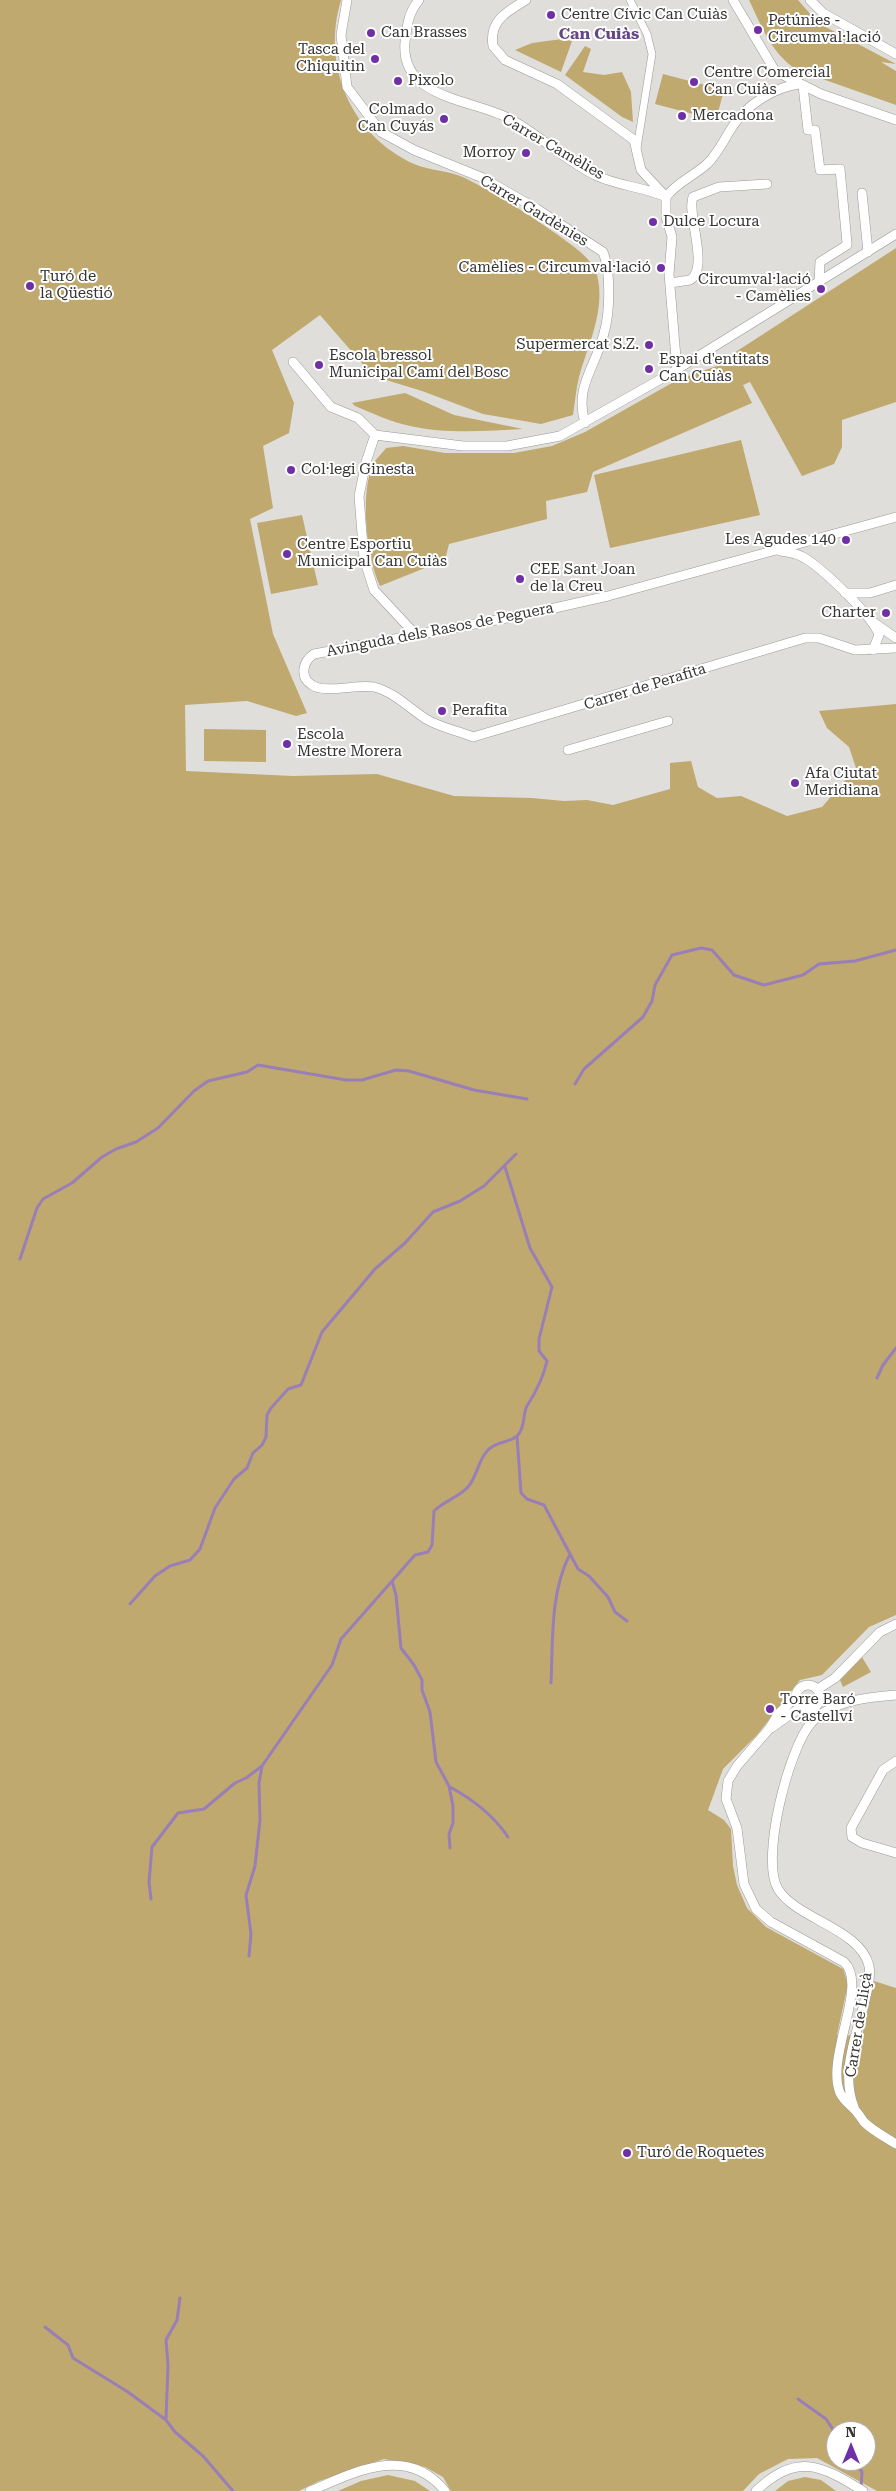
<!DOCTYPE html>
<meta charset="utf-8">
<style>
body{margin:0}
#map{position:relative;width:896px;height:2491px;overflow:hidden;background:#dfdedb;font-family:"Roboto Serif",serif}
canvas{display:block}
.north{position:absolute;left:826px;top:2421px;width:50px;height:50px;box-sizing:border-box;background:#fff;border:1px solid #afafae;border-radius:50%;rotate:0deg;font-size:14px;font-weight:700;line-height:20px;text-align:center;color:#373635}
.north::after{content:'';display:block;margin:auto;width:18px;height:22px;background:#6f30a5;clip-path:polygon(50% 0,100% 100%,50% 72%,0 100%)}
</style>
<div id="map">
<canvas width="896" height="2491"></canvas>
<div class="north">N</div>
</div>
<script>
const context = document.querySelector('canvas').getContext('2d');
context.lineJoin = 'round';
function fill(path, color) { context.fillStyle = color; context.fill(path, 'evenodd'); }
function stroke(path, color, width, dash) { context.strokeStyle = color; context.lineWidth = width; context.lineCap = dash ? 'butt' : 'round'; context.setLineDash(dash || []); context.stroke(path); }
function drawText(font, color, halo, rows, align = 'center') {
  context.font = font + ' "Roboto Serif",serif'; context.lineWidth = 4; context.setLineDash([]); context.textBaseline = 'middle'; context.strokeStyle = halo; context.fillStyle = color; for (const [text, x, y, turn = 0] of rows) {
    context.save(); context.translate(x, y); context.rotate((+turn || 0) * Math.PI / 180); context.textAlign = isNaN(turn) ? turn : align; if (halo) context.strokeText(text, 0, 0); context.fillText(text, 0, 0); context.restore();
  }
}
fill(new Path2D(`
 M0 0H341C321 66 351 135 414 164 430 171 449 170 465 178 497 194 528 214 558 235 572 246 591 256 597 275 606 309 588 345 579 377 576 389 575 402 573 415L541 424 483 414 422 391 373 376 320 315 272 350 294 403 289 433 263 446 273 508 250 519 273 634 307 713 296 716 247 701 185 705 186 771 293 776 377 774 454 796 532 798 564 801 587 800 613 805 670 789V763L691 761 698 787 717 798 741 796 787 816 822 807 856 768 849 747 827 728 819 711 896 704V1615L869 1627 822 1675 800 1680 757 1735 723 1769 708 1810 724 1820 731 1829 733 1866 737 1885 747 1908 766 1927 843 1969 848 1984 837 2035 862 2036 874 1981 896 1988V2491H877L817 2458 788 2459 759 2474 743 2491H451L443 2477 425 2467 384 2459 319 2481 299 2491H0ZM836 2431H866V2461H836Z
 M749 0H798L818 23 896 64 881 62 896 71V105L797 70C771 53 762 27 749 0Z
 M562 39 572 41 561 72 515 50 532 43Z
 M585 46 591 49 583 72 604 75 622 72 631 92 633 122 622 117 565 75Z
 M663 74 724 90 716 120 655 104Z
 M896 248V402L842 420V447L834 464 802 476 750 382 743 385 752 403 593 472 587 492 546 501 547 519 449 544 445 560 380 586C367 559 360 496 372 467 374 460 382 454 386 448L403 446 445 453H514L552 446 585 432 679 379 717 366 734 353Z
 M405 393 454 415 523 429C486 431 446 434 410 426 391 422 372 413 355 406L352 403Z
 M741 440 760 515 610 548 594 475Z
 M302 515 318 585 271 594 257 523Z
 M204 729 266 730V762L204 761Z
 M862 1657 871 1672 843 1687 840 1680Z
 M388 2475 415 2481 430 2491H338L361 2481Z
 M805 2477 821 2480 836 2491H775L788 2481Z`), '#c0a96e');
stroke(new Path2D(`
 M575 1084 584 1069 643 1017 652 1001 655 985 672 955 701 948 712 950 734 975 764 985 803 975 819 964 855 961 896 950
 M20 1259 37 1208 43 1199 72 1183 102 1157 116 1149 136 1142 158 1128 194 1091 208 1081 247 1072 258 1065 346 1080H362L396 1070 409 1071 474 1090 527 1099
 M877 1378 883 1365 896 1348
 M517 1436 521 1493 527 1499 544 1505 578 1569 589 1576 608 1597 615 1612 627 1621
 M392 1581 396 1595 401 1648 414 1665 422 1680V1690L430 1712 436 1762 449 1786 453 1806V1823L449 1834 450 1848
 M130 1604 155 1576 170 1566 190 1560 200 1549 215 1508 234 1479 247 1468 253 1453 262 1445 266 1437 267 1415 271 1408 288 1389 301 1385 322 1332 375 1269 405 1243 433 1212 460 1201 484 1186 516 1154
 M551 1683C553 1642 550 1594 569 1556
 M450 1787C472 1799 494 1816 508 1837
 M151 1899 149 1882 152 1847 178 1813 204 1809 235 1783 246 1778 262 1766
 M249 1956 251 1934 246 1895 255 1866 260 1820 259 1783 262 1766 332 1665 341 1639 415 1555 428 1552 432 1545 434 1511C444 1501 459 1497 468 1487 477 1477 478 1460 488 1450 496 1441 511 1443 518 1435 526 1426 522 1415 527 1406 536 1392 543 1379 547 1361L539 1351V1339L552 1287 530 1248 505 1167
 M45 2327 68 2345 73 2358 128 2392 166 2420 175 2432 203 2456 233 2491
 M798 2399 826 2419 836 2434
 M166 2419 168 2365 166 2340 177 2320 180 2298
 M854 2461 862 2472 861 2488`), '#997fb6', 3);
const pedestrian = new Path2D(`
 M630 0 647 34 652 54 637 148`);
const minor = new Path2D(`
 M347 0 341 35 347 87 381 132 414 150 483 178 537 209 603 252C611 271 610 313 604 333 596 367 574 386 585 423
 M419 0C408 13 407 26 405 42 400 99 472 99 508 118 539 134 565 161 597 176 619 186 644 187 666 197V217L672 237 669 274 677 370
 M526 0C506 12 489 21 493 46L505 60 557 84 634 140 641 170 666 197C677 182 694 176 707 164 719 152 724 139 733 126 746 105 775 87 799 84
 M733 0 775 71 821 94 896 120
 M810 0 823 13 896 54
 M803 86 808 130H815L820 170 840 169 847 243V245L820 262 819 282
 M862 193 868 252
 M670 283 690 280C710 268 686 212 693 197L719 187 767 184
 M293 362 331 407 358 418 375 435
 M896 517 608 596 528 614 314 654C303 661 299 677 312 685 325 694 357 684 374 687 394 692 409 708 426 719 439 727 458 731 473 737L805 638H819L855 650 896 648
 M780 551C789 552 796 553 803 557 822 568 873 616 879 635L873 650
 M845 593H870L896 585
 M873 622 896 638
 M415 634 374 590 364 559 359 496 366 462 375 435 463 446H507L560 436 668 375 896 234
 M568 750 668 721
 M796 1697a12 12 0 1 1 24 0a12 12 0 1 1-24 0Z
 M818 1689 835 1678 880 1632 896 1624
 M796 1697 778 1714 769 1729 737 1766 728 1781 726 1799 737 1828 744 1884 756 1909 771 1922 844 1962C869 1985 825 2057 840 2093 844 2101 849 2104 855 2110 858 2113 861 2118 864 2122 873 2131 885 2137 896 2144
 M771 1728 801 1707
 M896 1761 883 1770 851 1828 852 1837 862 1843 896 1853
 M854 2107C840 2072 857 2034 865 2000 868 1989 871 1977 869 1966 861 1929 796 1919 778 1889 760 1859 789 1748 811 1723 831 1701 868 1697 896 1695
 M310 2491C355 2472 407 2444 445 2491
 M756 2491C796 2452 821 2465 863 2491`);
stroke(pedestrian, '#9a9996', 8);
stroke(minor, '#9a9996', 10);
stroke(pedestrian, '#fff', 7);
stroke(minor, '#fff', 9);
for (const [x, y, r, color] of [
 [551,15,5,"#6f30a5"],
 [758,30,5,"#6f30a5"],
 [371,33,5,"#6f30a5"],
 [375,59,5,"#6f30a5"],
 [398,81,5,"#6f30a5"],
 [694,82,5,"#6f30a5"],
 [682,116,5,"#6f30a5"],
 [444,119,5,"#6f30a5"],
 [526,153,5,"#6f30a5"],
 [653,222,5,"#6f30a5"],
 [661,268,5,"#6f30a5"],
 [30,286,5,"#6f30a5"],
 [821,289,5,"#6f30a5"],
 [649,345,5,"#6f30a5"],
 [319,365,5,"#6f30a5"],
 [649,369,5,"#6f30a5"],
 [291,470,5,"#6f30a5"],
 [846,540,5,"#6f30a5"],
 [287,554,5,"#6f30a5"],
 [520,579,5,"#6f30a5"],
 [886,613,5,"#6f30a5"],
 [442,711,5,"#6f30a5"],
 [287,744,5,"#6f30a5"],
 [795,783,5,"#6f30a5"],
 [770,1709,5,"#6f30a5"],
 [627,2153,5,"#6f30a5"]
]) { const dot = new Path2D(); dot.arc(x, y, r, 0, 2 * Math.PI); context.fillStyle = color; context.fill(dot); stroke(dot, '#fff', 2); }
drawText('15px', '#373635', '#fff', [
 ["Centre Cívic Can Cuiàs",561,15],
 ["Petúnies -",768,21],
 ["Circumval·lació",768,38],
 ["Can Brasses",381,33],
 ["Tasca del",365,50,"right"],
 ["Chiquitin",365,67,"right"],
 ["Centre Comercial",704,73],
 ["Can Cuiàs",704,90],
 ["Pixolo",408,81],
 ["Colmado",434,110,"right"],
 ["Can Cuyás",434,127,"right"],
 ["Mercadona",692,116],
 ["Morroy",516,153,"right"],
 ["Dulce Locura",663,222],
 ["Camèlies - Circumval·lació",651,268,"right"],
 ["Turó de",40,277],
 ["la Qüestió",40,294],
 ["Circumval·lació",811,280,"right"],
 ["- Camèlies",811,297,"right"],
 ["Supermercat S.Z.",639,345,"right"],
 ["Escola bressol",329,356],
 ["Municipal Camí del Bosc",329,373],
 ["Espai d'entitats",659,360],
 ["Can Cuiàs",659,377],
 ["Col·legi Ginesta",301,470],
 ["Les Agudes 140",836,540,"right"],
 ["Centre Esportiu",297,545],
 ["Municipal Can Cuiàs",297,562],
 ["CEE Sant Joan",530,570],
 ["de la Creu",530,587],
 ["Charter",876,613,"right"],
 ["Perafita",452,711],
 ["Escola",297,735],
 ["Mestre Morera",297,752],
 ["Afa Ciutat",805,774],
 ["Meridiana",805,791],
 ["Torre Baró",780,1700],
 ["- Castellví",780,1717],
 ["Turó de Roquetes",637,2153]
], 'left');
drawText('15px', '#373635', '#fff', [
 ["Carrer Camèlies",553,147,30],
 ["Carrer Gardènies",534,211,31],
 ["Avinguda dels Rasos de Peguera",440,630,-11],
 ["Carrer de Perafita",645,687,-17],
 ["Carrer de Lliçà",859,2025,-81]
]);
drawText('bold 16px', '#644784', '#fff', [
 ["Can Cuiàs",599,34]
]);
</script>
